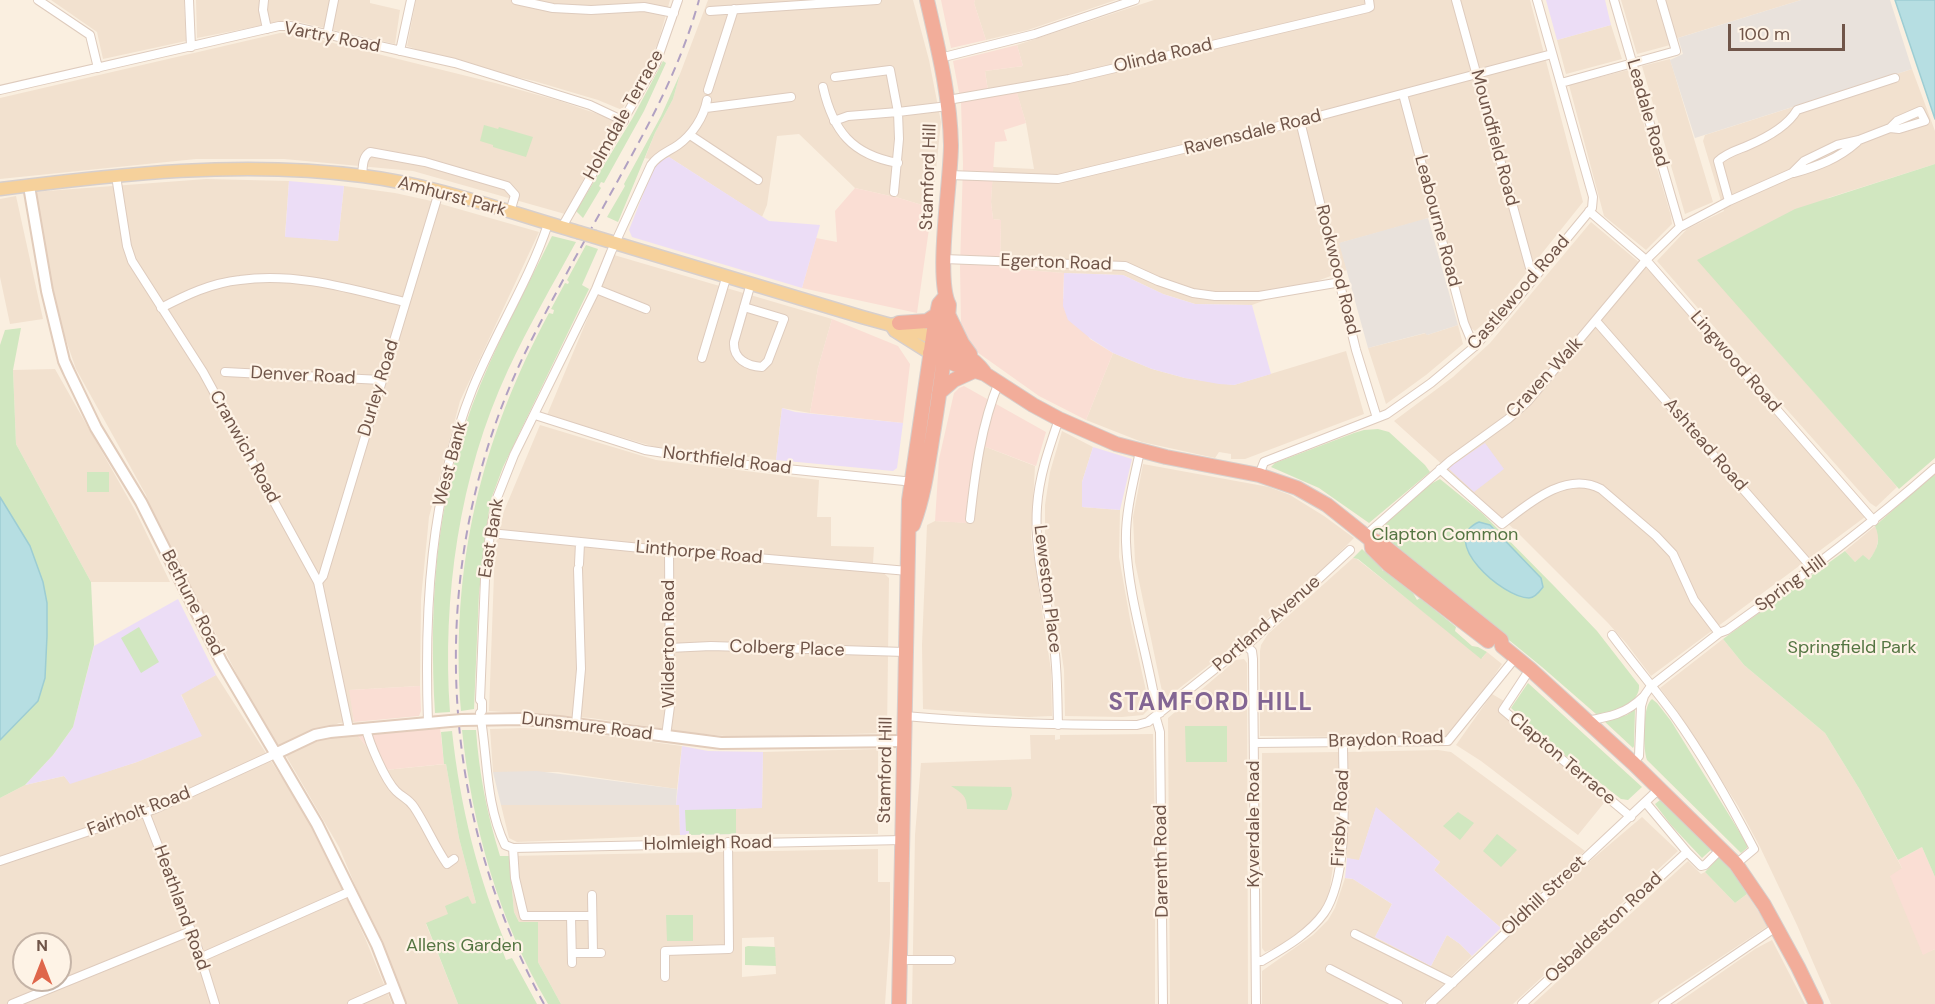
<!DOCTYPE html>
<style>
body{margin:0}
#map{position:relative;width:1935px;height:1004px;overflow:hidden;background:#faefe0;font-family:"DM Sans",sans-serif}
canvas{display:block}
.north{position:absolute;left:12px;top:932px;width:60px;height:60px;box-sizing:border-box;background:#fef3e6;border:2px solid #c5b4a7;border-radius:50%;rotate:0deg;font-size:16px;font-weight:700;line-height:24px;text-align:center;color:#705549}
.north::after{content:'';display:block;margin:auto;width:21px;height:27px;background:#df664b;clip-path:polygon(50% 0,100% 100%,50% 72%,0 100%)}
.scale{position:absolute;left:1728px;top:24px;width:117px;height:27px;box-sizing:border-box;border:3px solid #705549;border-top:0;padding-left:8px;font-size:18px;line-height:21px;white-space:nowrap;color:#705549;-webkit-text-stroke:4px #fef3e6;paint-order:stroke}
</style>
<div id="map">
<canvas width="1935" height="1004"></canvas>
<div class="north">N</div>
<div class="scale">100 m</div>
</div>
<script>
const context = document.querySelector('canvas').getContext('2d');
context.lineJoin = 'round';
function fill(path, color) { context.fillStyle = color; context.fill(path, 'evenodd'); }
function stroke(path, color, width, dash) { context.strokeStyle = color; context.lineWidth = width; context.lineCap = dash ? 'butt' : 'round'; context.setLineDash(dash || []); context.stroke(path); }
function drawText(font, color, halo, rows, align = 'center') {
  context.font = font + ' "DM Sans",sans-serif'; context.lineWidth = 4.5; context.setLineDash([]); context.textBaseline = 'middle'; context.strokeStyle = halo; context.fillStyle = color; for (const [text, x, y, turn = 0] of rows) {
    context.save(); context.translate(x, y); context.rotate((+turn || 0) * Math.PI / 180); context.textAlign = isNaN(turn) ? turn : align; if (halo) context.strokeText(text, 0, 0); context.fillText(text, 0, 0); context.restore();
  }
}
fill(new Path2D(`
 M51 0H184L186 41 103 59 97 32Z
 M196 0H370V3L400 10 395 44 290 20 197 38Z
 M416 0H670L658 43 622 110 598 100 534 81 455 63 407 46Z
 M708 0H913L929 60 941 122 932 208 899 198 855 188 799 134 777 136 767 205 762 217 669 157 659 161 645 158 655 133 673 99 680 74Z
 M975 0H1116L1028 30 986 40 974 3Z
 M1154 0H1530L1583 202 1491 317 1475 331 1464 323 1435 215 1423 220 1340 243 1347 270 1252 305 1195 304 1163 294 1123 275 1064 273 1000 268 1001 220 993 219 991 202 993 167 1034 169 1026 123 1015 87 988 91 985 71 1023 66 1017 45Z
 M1621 0H1801L1668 41 1670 45 1637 54Z
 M1611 25 1622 59 1566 74 1557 40Z
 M280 33H293L495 83 560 101 615 120 565 214 413 171 284 159H196L0 179V98Z
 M1670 59 1713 202 1685 214 1642 66Z
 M1912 69 1935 131V164L1828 198 1730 296 1897 487 1876 507 1870 503 1757 376 1657 261 1687 229 1724 211 1703 141 1705 135Z
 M1628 70 1671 216 1672 224 1646 250 1604 216 1569 85Z
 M206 179 289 181 285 236 338 241 344 186 395 193 427 200 539 232 460 401 429 517 421 599 420 686 350 690 354 722 339 723 276 749 151 510 146 495 76 369 50 294 33 192Z
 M16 196 43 319 10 324 0 277V199Z
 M1591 222 1653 274 1735 370 1865 517 1651 676 1626 643 1608 623 1516 531 1394 421 1453 377 1490 343Z
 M614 255 832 319 818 368 810 413 782 408 776 460 655 447 547 415Z
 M1458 325 1463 344 1426 375 1386 404 1368 348 1426 333 1427 335Z
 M1346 351 1364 414 1245 459H1231V454L1219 452 1215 458 1142 442 1086 420 1113 353 1152 369 1185 378 1234 385Z
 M55 369 136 512 170 582H91L16 444 13 370Z
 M540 425 656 460 819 480 817 517H831V546L874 547 873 563 889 578 887 733 736 737 692 733 591 718 489 711 495 547 504 511Z
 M1062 431 1093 447 1082 482V507L1120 510 1119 557 1130 619 1149 704 1148 710 1143 715 1122 717 1065 716 1064 670 1045 541V505L1050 472Z
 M986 447 1035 466 1031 538 1051 670 1052 716 1028 717 923 709 922 645 927 525 935 521 973 523 978 476 984 448Z
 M1143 464 1269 487 1290 495 1324 516 1354 538 1311 581 1244 638 1168 697 1163 696 1135 562 1133 517Z
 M1875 526 1879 535 1876 550 1869 560 1863 556 1855 562 1845 551Z
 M1353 558 1357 559 1482 658 1487 652 1502 664 1452 738 1260 736V651L1261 645 1268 634Z
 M1723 639 1744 665 1825 733 1860 790 1902 868 1923 954 1935 949V1004H1831L1797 925 1760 847 1738 806 1678 712 1660 688Z
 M1244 659 1247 663 1248 1004H1170L1168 718 1236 660Z
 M216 675 305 814 332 867 365 938 392 1004H0V798L25 785 64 776 70 783 137 762 201 736 181 694ZM24 944H60V980H24Z
 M1492 694 1504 701 1498 711 1608 798 1578 835 1481 761 1456 745Z
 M524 728 570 731 682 746 677 789 558 772H493L490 729Z
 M355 732 385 770 446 764 459 838 476 903 426 924 458 1004H405L339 847 285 754 318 741Z
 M1153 734 1155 822V1004H912L915 835 921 763 1031 759 1030 735H1055V740L1060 739V735Z
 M878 749V834H736V809L762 807 763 752Z
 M1438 750 1451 752 1585 851 1501 928 1434 870 1440 862 1376 808 1359 861 1347 858V752Z
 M1339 752 1338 832 1329 894 1319 914 1309 926 1283 945 1265 952 1262 948V753Z
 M501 805H679L680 835 517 842 509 838Z
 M1642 817 1678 851 1513 1004H1437L1556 890Z
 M878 849V882H890V934L885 1004H561L538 962V923L519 922 514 912 509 856ZM774 937 776 974 742 977V938Z
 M1688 861 1701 874 1705 872 1735 903 1747 894 1768 926 1650 1004H1533Z
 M1345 878 1353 879 1392 904 1375 937 1431 966 1447 935 1460 944 1472 956 1423 1004H1262V971L1313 935 1328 920 1335 908Z
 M1772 940 1805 1004H1676L1755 949Z`), '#f2e1cf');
fill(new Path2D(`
 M941 0H975L974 3 986 40 951 48Z
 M1017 45 1023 66 985 71 988 91 1015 86 1026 123 1004 130 1007 141 995 142 991 202 993 219 1001 220 1000 268 1064 273 1063 298 1090 339 1113 353 1086 420 1039 396 977 352 968 342 961 325 960 266 963 164 961 103 953 61Z
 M855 188 899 198 932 208 917 313 802 288 816 238 837 242 835 211Z
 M832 319 898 346 910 364 903 423 810 413 818 368Z
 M964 386 1046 432 1036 466 986 447 979 448 972 477 966 523 935 521 939 459 954 393 959 388Z
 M420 686 421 711 419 716 354 722 349 690Z
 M440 727 444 764 385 770 355 732Z
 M1922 847 1935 877V949L1923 955 1890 876 1902 868 1898 860Z`), '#faded4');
fill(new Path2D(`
 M1801 0H1890L1912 69 1695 138 1670 60 1683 54 1678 38Z
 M1428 218 1458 325 1427 335 1425 333 1368 348 1339 243Z
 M537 771 677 789 676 805H501L493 772Z`), '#e9e2dc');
fill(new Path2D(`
 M1546 0H1605L1611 25 1557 40Z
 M669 157 769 221 820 225 802 288 632 237 629 230 653 169 659 161Z
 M289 181 344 186 338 241 285 237Z
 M1064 273 1123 275 1163 294 1195 304 1252 305 1271 374 1234 385 1219 384 1185 378 1152 369 1113 353 1091 339 1068 320 1063 306Z
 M782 408 795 412 903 423 897 468 893 471 776 460Z
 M1485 443 1504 469 1474 492 1448 468Z
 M1093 447 1132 459 1120 510 1082 507V482Z
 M178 599 216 675 181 695 202 736 137 762 70 784 64 776 25 785 53 755 73 727 94 646Z
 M682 746 708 751 763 752 762 808 736 809V834L680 835 679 805H676Z
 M1376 807 1440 862 1434 870 1501 928 1472 956 1460 944 1447 935 1431 966 1375 937 1392 904 1353 879 1345 878 1347 858 1359 860Z`), '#ecddf6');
fill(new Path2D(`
 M663 61 666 63 644 111 604 183 601 182 599 186 601 188 583 218 576 211 632 119Z
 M680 74 673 99 655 133 618 222 607 217 625 186 624 184 661 116Z
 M484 125 498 129 499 127 533 137 526 157 493 147V145L480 141Z
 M1935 164V458L1899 489 1697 260 1795 209Z
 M552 236 576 242C553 284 528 327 508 370 459 475 442 598 450 712L435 713C429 606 435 507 472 406 494 347 525 291 552 236Z
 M586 245 598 249 582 285 589 289 503 467 490 502 479 593 474 709 461 711C450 567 481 439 549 313L553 314 554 310 551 309 565 283 568 284 569 282 567 280Z
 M21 328 13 370 16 444 91 582 94 645 73 727 53 755 25 785 0 798V345L5 330Z
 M1378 429 1389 432 1425 465 1430 472 1369 523 1319 488 1271 467 1275 463 1354 433 1364 430Z
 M87 472H109V492H87Z
 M1935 473V877L1922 847 1898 860 1860 790 1825 733 1744 665 1723 639 1845 551 1855 562 1863 555 1869 560C1878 548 1881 540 1875 526Z
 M1440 479 1483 514 1555 587 1597 631 1639 685C1641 703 1611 717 1596 714L1542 667 1379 534 1382 525 1429 485Z
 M1362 549 1379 565 1383 571 1385 570 1413 593 1417 600 1420 598 1456 627 1455 631 1472 646 1478 647 1487 652 1481 659 1358 559 1353 558Z
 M139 627 159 662 141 673 121 638Z
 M1528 683 1642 787 1628 800 1621 799 1568 758 1511 708Z
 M1652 699 1657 703 1671 721 1747 844V848L1741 853 1647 760C1643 749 1642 706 1652 699Z
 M1635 709 1634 746 1633 748 1604 721 1627 715Z
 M1185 726H1227V762H1186Z
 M462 730H476C479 773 487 814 500 856H509L514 912 519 922H538V962L561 1004H548C499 921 472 826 462 730Z
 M452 731C460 806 478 879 508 949L503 952 506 960 512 958 537 1004H458L426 923 448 914 445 906 468 896 472 904 476 903 459 838 446 764H444L441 732Z
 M951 786 1011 787 1012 795 1007 810 967 809C967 796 962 793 951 786Z
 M1660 800 1712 849 1702 858 1671 825 1655 804Z
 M736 809V834L689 835V831H686L685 810Z
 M1458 812 1474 823 1460 840 1443 826Z
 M1497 834 1517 850 1501 867 1483 851Z
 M1720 856 1734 871 1747 894 1735 903 1705 872Z
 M666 915H693V941H667Z
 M748 946 775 947 776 966 745 965V947Z`), '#d1e7c0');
const water = new Path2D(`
 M1895 0H1935V119Z
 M0 497 30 546 43 582 47 603V636L45 678 38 701 0 740Z
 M1479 522 1490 525 1541 578 1543 587C1540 591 1535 598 1529 598 1503 598 1437 540 1479 522Z`);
fill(water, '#b6dee2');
stroke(water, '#9dcdd3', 1.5);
const street = new Path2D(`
 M38 0 90 35 98 68
 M189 0 191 47
 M264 0 263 10 267 29
 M516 0 553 8 591 10 644 7 674 13
 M1456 0 1530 268 1535 275
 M1614 0 1680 227
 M710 11 877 0
 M327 35 334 0
 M400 51 411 0
 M940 58 1035 34 1135 0
 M835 77 890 70 898 112 948 106
 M1561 83 1676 51 1661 0
 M823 87C833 131 852 155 898 163
 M0 90 279 26H290L455 63 590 105 624 121
 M708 90 734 9
 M1403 94 1464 323 1474 347
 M707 100C704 117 692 135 678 145 668 152 659 154 651 165L611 252 596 289 514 455 497 498 490 533 485 579 480 700 482 702V711L480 713C488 758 485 803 505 845L513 848 903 840
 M948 100 1069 79 1368 8 1370 7 1369 0
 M706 108 791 97
 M834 121 848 116 898 112 899 139 894 192
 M1300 121 1356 350 1377 418
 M690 135 758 180
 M1794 173C1818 166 1838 159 1857 142
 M950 175 1058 179 1300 121 1552 54
 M116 176 127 246 132 261 203 372 318 582 349 729
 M362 176C363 167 362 157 370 152L425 162 507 186 515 195 510 212
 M1729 201 1718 161C1726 153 1737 150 1747 146 1766 138 1787 127 1797 110L1895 78
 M1589 211 1646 260 1874 521
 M562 227 656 63 678 0
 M944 259 1125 266 1158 281 1193 293 1215 296H1259L1341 282
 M596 289 646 309
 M744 307 784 319 768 361 762 367C747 366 733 359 734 342L751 283
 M161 308C186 295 211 283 240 280 296 272 351 289 405 302
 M1596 321 1813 569
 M702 358 727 275
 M225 372 381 380
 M535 415 645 450 728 463 914 482
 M1140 451C1134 480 1125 512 1126 542 1128 596 1146 649 1155 701L1160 713
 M1440 469 1502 524C1528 504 1566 470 1601 489L1656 536 1673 554 1694 600 1719 633
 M1259 475 1264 462 1387 414 1431 383 1474 347 1507 311 1592 208 1593 197 1537 0
 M970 519C975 473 981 425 999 382
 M490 533 641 548 908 571
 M1366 535 1450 461 1508 419 1528 401 1646 260 1680 227 1729 201 1792 173 1804 161 1837 145 1859 140 1890 128 1897 121 1920 111 1925 121 1899 129 1890 128
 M579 564 580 543
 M318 582 323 576 439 192
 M1612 635C1632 662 1654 688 1674 715 1704 757 1730 803 1754 849L1736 864
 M1246 646 1252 651 1253 659 1256 1004
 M669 648 711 646 905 652
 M1530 669 1503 710 1631 817
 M905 716C982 723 1059 725 1137 725L1148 722 1240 649 1246 646 1350 550
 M1156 718 1160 732 1163 1004
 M1586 721C1609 717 1626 714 1643 697
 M428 723C424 610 430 496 472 390 495 333 529 281 548 224
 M576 724 581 669 578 569
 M1058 725C1057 697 1058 668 1053 639 1046 596 1034 551 1037 507 1039 476 1049 448 1059 419
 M366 728C369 743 385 780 396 791 403 798 408 798 414 807 426 825 434 845 447 864L454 859
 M666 736 670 706 669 551
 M1254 743 1448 741 1516 657
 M1633 763 1639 756 1641 706 1644 696 1651 686 1719 633 1727 630C1799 579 1869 526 1935 468
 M1646 803 1687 852 1701 866 1705 865 1721 849
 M145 812 197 946 215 1004
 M513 848 515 878 524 916H592
 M0 861 155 809 275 754
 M592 895 593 953
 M571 916 572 963
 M1355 934 1453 983
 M572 953H601
 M202 957 351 891
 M900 960H951
 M1256 961H1262C1284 948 1309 934 1324 913 1350 875 1343 789 1343 742
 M1330 969 1398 1004
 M665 977V951L729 949 728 842
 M12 1004 191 931
 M352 1004 393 986
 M1430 1004 1659 789
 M1522 1004 1687 852
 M1663 1004 1776 927`);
const secondary = new Path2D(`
 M29 186 47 291 64 361 69 372 96 428 141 502 221 661 317 824 377 945 400 1004
 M462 720 521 719 559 722 721 743 904 741
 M275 754 315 735 330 732 450 721`);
const primary = new Path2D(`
 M0 189C120 174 242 160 363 176 436 185 508 212 578 232
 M595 237 862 317 891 325 899 323 932 338
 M891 325 895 331 930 353`);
const highway = new Path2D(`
 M948 314 962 343 970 354
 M899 323 927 321 936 315
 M939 341C955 348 973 357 984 372
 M930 353 957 365 985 374 1033 405 1059 419 1116 444 1166 457 1259 475 1297 488 1327 505 1371 540 1379 542 1501 640 1502 646 1530 669 1633 763 1736 864 1764 905 1798 967 1816 1004
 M939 393 954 380 974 371
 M913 525C924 496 928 465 933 434 940 391 946 349 949 305 935 278 951 181 951 145 950 95 938 48 927 0
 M1371 540 1372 548 1389 565 1488 641
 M899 1004 909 500 935 323 939 304 945 297`);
stroke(street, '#decbbd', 10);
stroke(secondary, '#e2ccbb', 14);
stroke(primary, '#d7cfcc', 15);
stroke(highway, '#d7cfcc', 16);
stroke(street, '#fff', 8);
stroke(secondary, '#fff', 10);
stroke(primary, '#f6d19b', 12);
stroke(highway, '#f2ad9a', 14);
stroke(new Path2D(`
 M544 1004C432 800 425 545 533 337 563 278 596 221 628 162 657 110 683 58 699 0`), '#b1a1c2', 2, [9, 6]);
const secondaryBridge = new Path2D(`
 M450 721 462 720`);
const primaryBridge = new Path2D(`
 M578 232 595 237`);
stroke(secondaryBridge, '#e2ccbb', 14, []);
stroke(primaryBridge, '#d7cfcc', 15, []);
stroke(secondaryBridge, '#fff', 10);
stroke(primaryBridge, '#f6d19b', 12);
drawText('18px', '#705549', '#fef3e6', [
 ["Vartry Road",332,38,11],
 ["Olinda Road",1163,56,-13],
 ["Leadale Road",1647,113,74],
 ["Holmdale Terrace",624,115,-61],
 ["Ravensdale Road",1253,133,-14],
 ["Moundfield Road",1494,138,75],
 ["Stamford Hill",929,177,-88],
 ["Amhurst Park",452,197,15],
 ["Leabourne Road",1437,221,75],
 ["Egerton Road",1056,263,2],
 ["Rookwood Road",1337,270,76],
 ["Castlewood Road",1519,293,-49],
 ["Lingwood Road",1735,362,49],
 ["Denver Road",303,376,3],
 ["Craven Walk",1545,378,-47],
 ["Durley Road",379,388,-73],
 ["Ashtead Road",1705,445,49],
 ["Cranwich Road",244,447,61],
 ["Northfield Road",727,461,7],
 ["West Bank",451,464,-75],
 ["East Bank",492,538,-81],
 ["Linthorpe Road",699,553,5],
 ["Spring Hill",1791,584,-36],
 ["Leweston Place",1047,589,83],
 ["Bethune Road",192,603,63],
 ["Portland Avenue",1267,624,-41],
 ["Wilderton Road",669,644,-90],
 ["Colberg Place",787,649,2],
 ["Dunsmure Road",587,727,7],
 ["Braydon Road",1386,740,-2],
 ["Clapton Terrace",1562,759,40],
 ["Stamford Hill",886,770,-89],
 ["Fairholt Road",139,812,-21],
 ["Firsby Road",1341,818,-87],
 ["Kyverdale Road",1254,824,-90],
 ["Holmleigh Road",708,844,-1],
 ["Darenth Road",1162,861,-91],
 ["Oldhill Street",1544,896,-43],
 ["Heathland Road",181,908,70],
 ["Osbaldeston Road",1604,928,-43]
]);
drawText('18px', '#547542', '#fef3e6', [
 ["Clapton Common",1445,535],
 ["Springfield Park",1852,648],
 ["Allens Garden",464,946]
]);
context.letterSpacing = '1.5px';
drawText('bold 24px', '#826593', '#fef3e6', [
 ["STAMFORD HILL",1211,704]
]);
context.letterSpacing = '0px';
</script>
